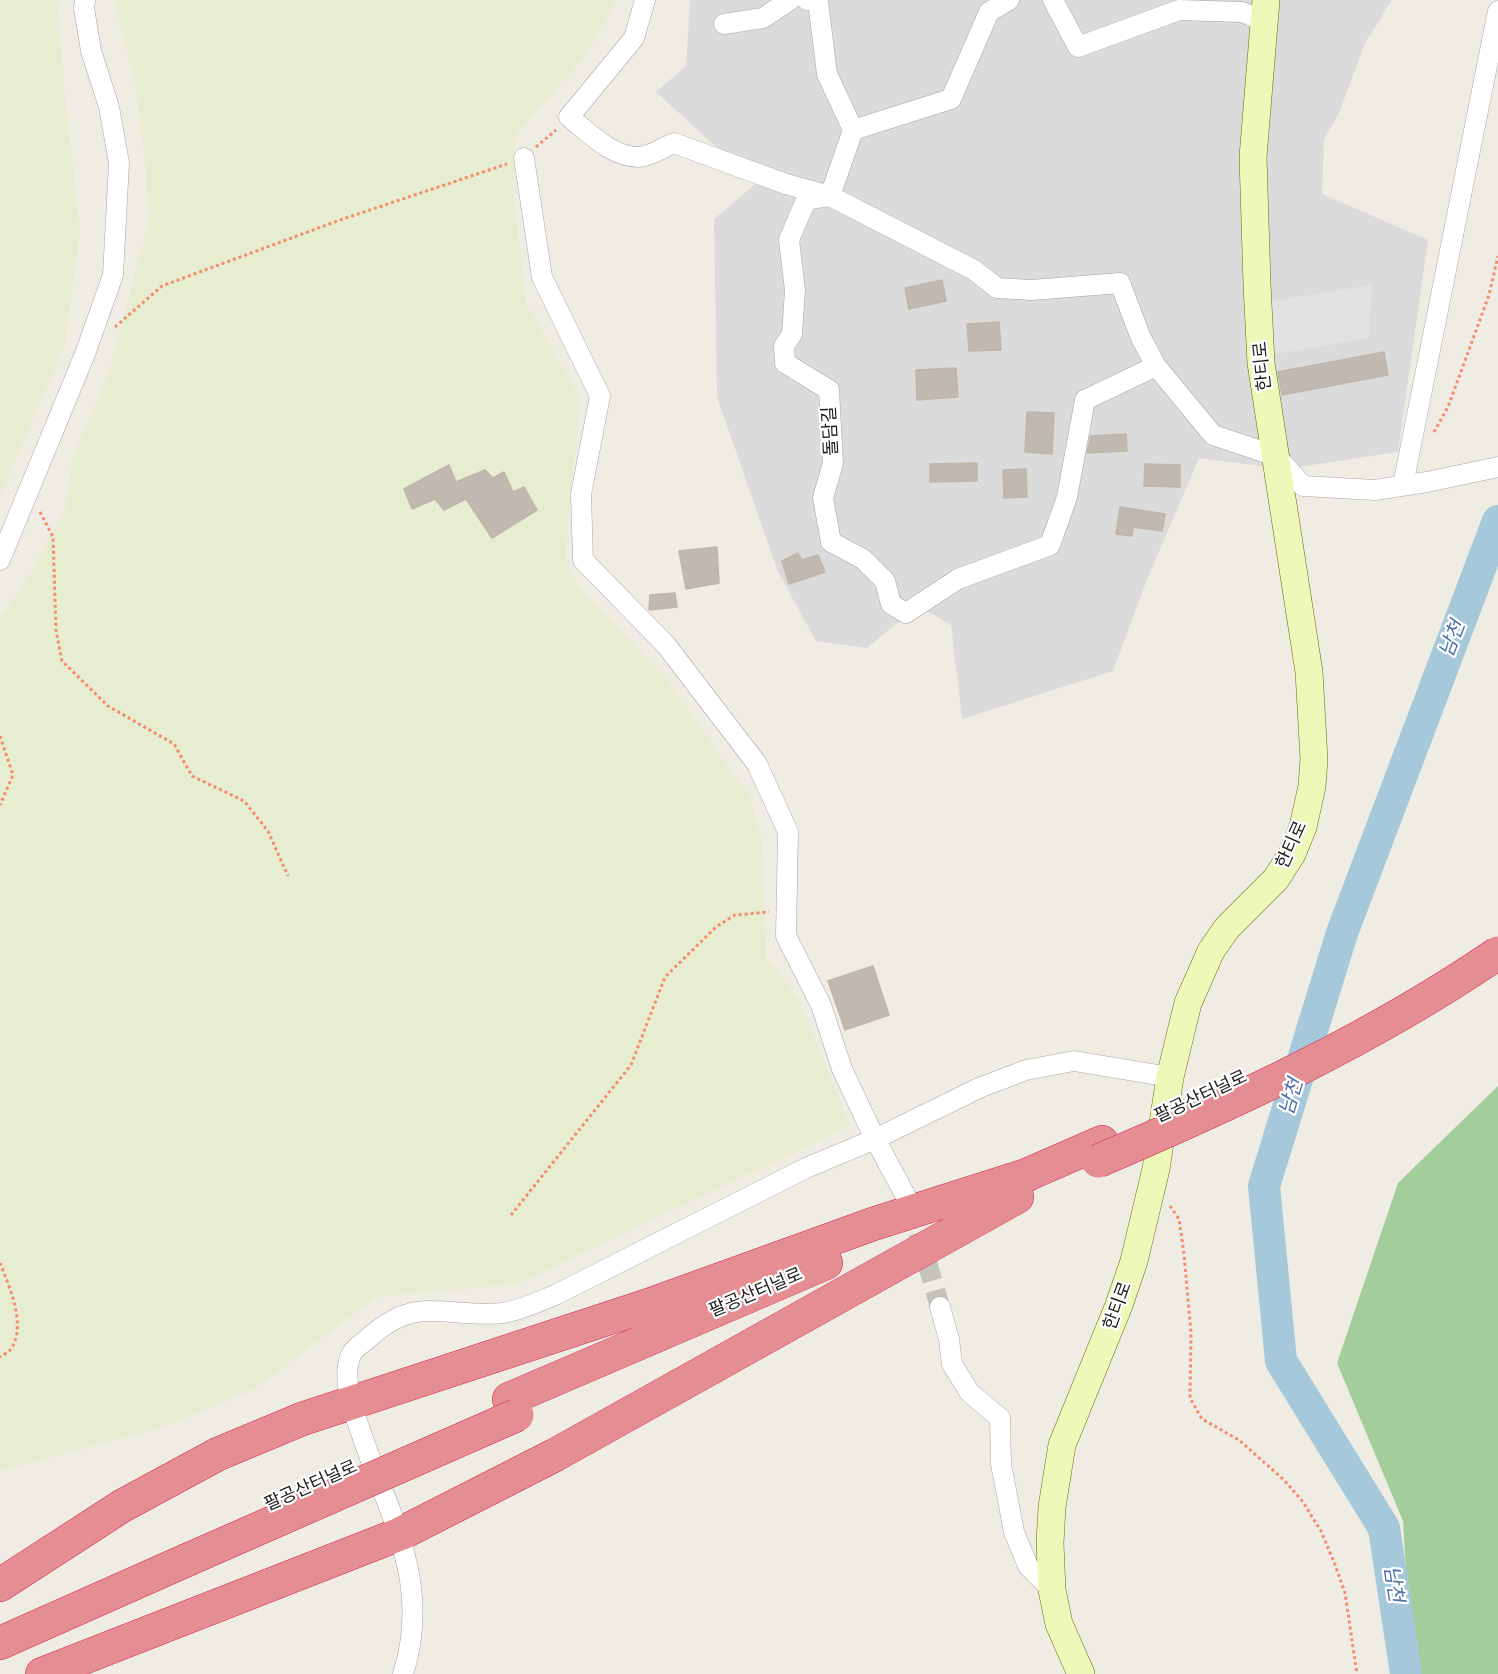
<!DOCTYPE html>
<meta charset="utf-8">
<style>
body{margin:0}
canvas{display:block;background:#efece4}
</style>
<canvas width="1498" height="1674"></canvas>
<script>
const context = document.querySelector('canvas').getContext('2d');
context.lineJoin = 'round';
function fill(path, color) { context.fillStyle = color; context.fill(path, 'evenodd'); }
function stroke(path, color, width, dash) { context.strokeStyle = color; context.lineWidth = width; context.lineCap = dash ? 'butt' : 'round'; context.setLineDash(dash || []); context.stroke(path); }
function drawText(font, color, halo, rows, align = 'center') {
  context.font = font + ' "Fira Sans","Noto Sans KR",sans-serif'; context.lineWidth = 4.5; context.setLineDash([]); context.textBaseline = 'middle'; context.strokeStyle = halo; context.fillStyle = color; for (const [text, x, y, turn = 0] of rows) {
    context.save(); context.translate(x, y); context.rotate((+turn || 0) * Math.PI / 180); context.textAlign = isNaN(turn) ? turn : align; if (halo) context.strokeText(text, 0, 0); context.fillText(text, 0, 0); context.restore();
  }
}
fill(new Path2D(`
 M690 0H1392L1365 43 1339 113 1324 140 1322 194 1428 240 1398 452 1285 469 1199 458 1146 582 1113 671 962 719 951 625 918 606 867 648 816 641 778 572 717 397 714 219 760 180 712 143 656 92 686 66Z`), '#dcdbdb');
fill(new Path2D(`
 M0 0H57L66 105 80 232 65 344 0 496Z
 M114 0H615L614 5 585 56 515 136 513 185 526 303 580 398 565 558 579 587 664 676 750 797 762 841 766 958 799 999 850 1126 518 1284 376 1297 255 1389 160 1428 0 1471V616L20 592 66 508 72 459 108 375 148 225 146 170 135 83Z`), '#e7edd0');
fill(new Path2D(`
 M1498 1086V1674H1412L1403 1521 1337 1363 1398 1183Z`), '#a3cd9a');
fill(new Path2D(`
 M1372 285 1369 338 1264 356 1255 304Z`), '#e2e2e2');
stroke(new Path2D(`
 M1406 1674 1384 1528 1281 1361 1264 1186 1342 933 1498 521`), '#a5c9db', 32);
const building = new Path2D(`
 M942 280 946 301 909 309 905 288Z
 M999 322 1001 350 969 351 967 324Z
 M1384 352 1388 375 1282 395 1278 372Z
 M956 368 958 397 917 400 916 370Z
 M1027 412 1054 413 1052 454 1025 452Z
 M1126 434 1127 451 1087 453 1091 436Z
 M977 463V481L930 482V464Z
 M1145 464 1180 465V487L1144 486Z
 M449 465 456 482 485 470 493 478 504 472 513 492 524 487 537 510 492 538 466 499 444 510 435 499 412 509 404 489Z
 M1026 469 1027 497 1004 498 1003 470Z
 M1120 507 1165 514 1162 531 1133 527 1132 536 1116 534Z
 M717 547 719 583 686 589 679 551Z
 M798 553 802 560 818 555 825 572 789 584 782 561Z
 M675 593 677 607 649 610 650 595Z
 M873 966 889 1015 845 1030 828 981Z`);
fill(building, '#bfb9b1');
stroke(building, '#c0b5a7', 1.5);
stroke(new Path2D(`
 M910 1204 940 1307`), '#c5c3bc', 20, [20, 10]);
const street = new Path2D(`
 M645 0 634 38 569 117C588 132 612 157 638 157 649 157 664 147 674 143L786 184 830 196 974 270 997 288 1032 290 1120 283 1141 338 1156 366 1213 435 1276 456 1303 486 1375 490 1427 482 1498 467
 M807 0 818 1 827 74 853 130
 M1009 0 989 12 951 99 853 130 830 196 806 200 789 240 795 290 792 334 784 346 785 363 829 390 833 463 823 498 831 542 863 559 885 581 891 604 906 613 958 579 1050 545 1067 497 1085 400 1156 366
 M1053 0 1078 47 1179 10 1242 12 1264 21
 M724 24 763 18 790 0
 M524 158 542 277 600 396 581 494 583 560 666 645 757 764 788 832 786 936 821 1005 842 1069 875 1139 910 1204
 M1403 485 1498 11
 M0 560 85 354 113 275 119 163 109 107 91 51 84 8 85 0
 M940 1307 949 1339 952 1364 970 1393 1000 1418 1001 1464 1014 1532 1028 1566 1052 1590
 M403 1674C427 1599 402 1538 374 1469 366 1447 358 1425 351 1403 348 1389 344 1367 352 1353 354 1349 361 1344 365 1341 383 1324 404 1310 430 1311 454 1311 478 1316 503 1313 521 1310 538 1302 555 1295L806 1168 875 1139 979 1088 1026 1070 1074 1061 1170 1077`);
const secondary = new Path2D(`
 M1081 1674 1059 1624 1052 1590 1050 1543 1052 1507 1062 1445 1119 1305 1134 1261 1156 1169 1170 1077 1188 1003 1211 951 1227 928 1276 879 1292 854 1303 827 1312 786 1314 759 1309 672 1261 363 1257 284 1253 157 1266 0`);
const highway = new Path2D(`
 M1008 1183 1102 1142
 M509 1399 826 1263
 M0 1585 122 1506 218 1454 302 1419 646 1306 873 1224 1027 1175
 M0 1643 187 1560
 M42 1674 400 1534 555 1455 1017 1197`);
stroke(street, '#a5a5a5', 21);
stroke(secondary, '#5a7208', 28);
stroke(highway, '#d52950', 34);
stroke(new Path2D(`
 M536 147 556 130
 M115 327 162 286 340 220 507 164
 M1434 432 1448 407 1489 295 1498 256
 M40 512 53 537 56 630 62 661 108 706 174 744 192 776 244 801 268 831 288 876
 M0 736 13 775 0 805
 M1170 1206 1179 1219 1184 1254 1191 1333 1190 1398 1202 1419 1239 1440 1284 1480 1303 1502 1321 1531 1334 1562 1345 1593 1357 1674
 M511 1215 631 1065 665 977 716 927 735 915 769 912
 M0 1263C9 1286 27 1325 11 1349 9 1352 3 1355 0 1357`), '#f68b6e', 3, [3, 3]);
stroke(street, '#fff', 20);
stroke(secondary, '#edf8b9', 27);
stroke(highway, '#e48e94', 33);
const highwayBridge = new Path2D(`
 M1098 1161C1236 1102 1374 1038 1498 953
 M187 1560 517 1415`);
stroke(highwayBridge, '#d52950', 34, []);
stroke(highwayBridge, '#e48e94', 33);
drawText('18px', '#1e1e1e', '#fff', [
 ["한티로",1263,366,-96],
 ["돌담길",831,431,-93],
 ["한티로",1292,845,-66],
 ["팔공산터널로",1201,1097,-25],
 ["팔공산터널로",756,1293,-23],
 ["한티로",1118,1306,-70],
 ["팔공산터널로",311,1486,-24]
]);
drawText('italic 20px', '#4d71ab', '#fff', [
 ["남천",1453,639,-69],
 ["남천",1292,1097,-73],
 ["남천",1393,1584,81]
]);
</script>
